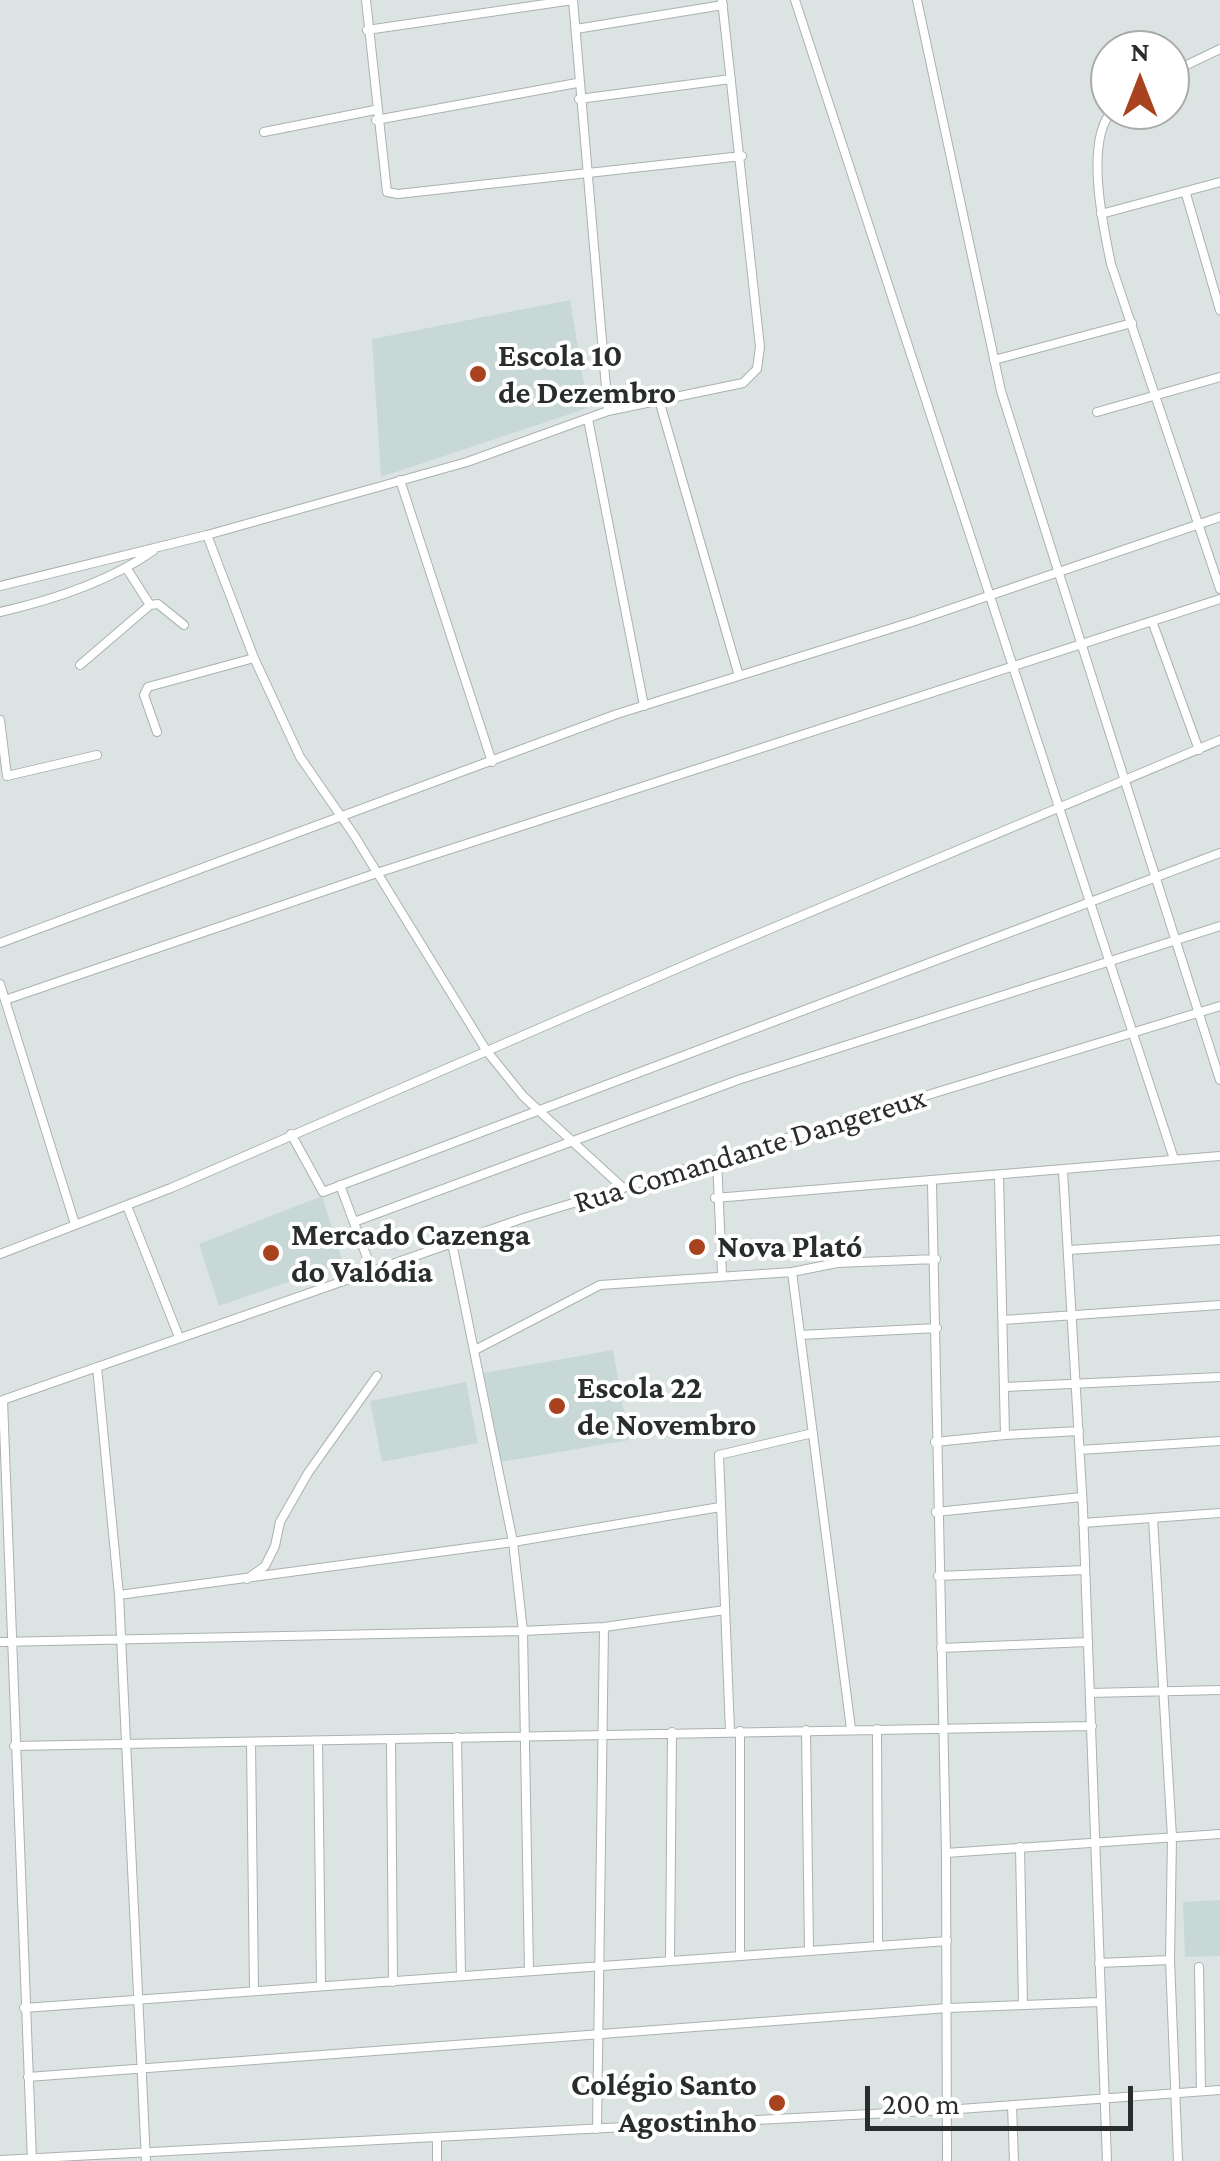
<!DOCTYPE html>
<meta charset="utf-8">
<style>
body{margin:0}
#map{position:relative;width:1220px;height:2161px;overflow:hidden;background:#dbe4e3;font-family:"Crimson Pro",serif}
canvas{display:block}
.north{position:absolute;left:1090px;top:30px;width:100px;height:100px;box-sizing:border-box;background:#fff;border:2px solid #aaabab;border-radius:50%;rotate:0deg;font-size:28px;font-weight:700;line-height:40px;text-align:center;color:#2a2d2d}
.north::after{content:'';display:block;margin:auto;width:35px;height:45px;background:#a9421e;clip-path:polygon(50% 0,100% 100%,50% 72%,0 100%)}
.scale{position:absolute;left:865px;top:2086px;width:268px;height:45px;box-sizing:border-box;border:5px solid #2a2d2d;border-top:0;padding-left:12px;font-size:30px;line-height:35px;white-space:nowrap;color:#2a2d2d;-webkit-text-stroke:8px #fff;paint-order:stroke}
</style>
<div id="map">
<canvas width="1220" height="2161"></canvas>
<div class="north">N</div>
<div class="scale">200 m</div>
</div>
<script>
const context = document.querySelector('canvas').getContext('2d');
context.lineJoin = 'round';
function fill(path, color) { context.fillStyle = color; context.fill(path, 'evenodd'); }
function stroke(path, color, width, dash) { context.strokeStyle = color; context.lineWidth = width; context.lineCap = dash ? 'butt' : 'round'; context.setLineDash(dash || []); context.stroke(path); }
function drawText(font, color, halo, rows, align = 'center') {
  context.font = font + ' "Crimson Pro",serif'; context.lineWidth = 8; context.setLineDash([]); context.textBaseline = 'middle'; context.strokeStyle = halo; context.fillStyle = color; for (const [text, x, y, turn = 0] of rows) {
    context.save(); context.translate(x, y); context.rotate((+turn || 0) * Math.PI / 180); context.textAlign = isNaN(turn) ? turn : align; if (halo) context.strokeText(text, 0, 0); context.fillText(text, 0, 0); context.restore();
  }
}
fill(new Path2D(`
 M570 300 588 408 381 477 372 339Z
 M322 1196 343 1263 219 1306 199 1244Z
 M613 1350 629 1440 501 1462 484 1373Z
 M466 1382 478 1443 382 1462 370 1401Z
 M1220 1900V1956L1185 1957 1183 1902Z`), '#c8d8d7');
const minor = new Path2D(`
 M366 0 387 192 398 194 742 156
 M573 0 608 411
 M795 0 1174 1159
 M917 0 1001 391 1220 1080
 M576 29 723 5
 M367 30 573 0
 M1170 73 1220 49
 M579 99 731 79
 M1113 110C1084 139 1103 226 1111 264L1220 589
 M376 120 577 83
 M264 132 375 110
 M1186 194 1220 310
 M1101 214 1220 182
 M994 360 1132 323
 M659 400 739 676
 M1097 412 1220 377
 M588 419 644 706
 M400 480 492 762
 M0 586 207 535
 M150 605 158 604 184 625
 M0 612C53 600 108 582 153 551
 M1152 621 1199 750
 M80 665 150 605 127 569
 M0 720 7 776 97 755
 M157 732 144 695 148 687 254 658
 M0 943 617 714 915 621 1220 517
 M0 984 75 1224
 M5 1000 377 873 1220 599
 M291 1134 323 1192 1220 853
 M717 1159 722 1274
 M1063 1171 1083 1509 1107 2161
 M932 1183 946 1853 947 2161
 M340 1185 372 1271
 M623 1188 523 1096 486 1050 354 835 300 757 254 658 207 535 467 462 608 411 743 383 757 369 760 347 722 0
 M715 1198 1220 1156
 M127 1206 179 1337
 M354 1222 738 1080 1220 926
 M452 1243 513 1542 523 1631 529 1971
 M1069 1250 1220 1240
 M0 1254 171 1188 720 950 1220 740
 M792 1272 851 1729
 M1003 1320 1220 1305
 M800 1335 937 1328
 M475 1350 600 1285 792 1272 837 1263 936 1259
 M97 1367 119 1595 146 2161
 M1005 1387 1220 1377
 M3 1400 32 2161
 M0 1401 524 1218 1220 1006
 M1005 1435 1079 1431
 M935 1442 1005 1435 999 1176
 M1080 1450 1220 1441
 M936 1512 1082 1497
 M1153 1518 1172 1837 1170 1960 1178 2161
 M1083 1523 1220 1513
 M938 1576 1085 1570
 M247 1579 265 1566 275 1546 280 1522 308 1473 377 1376
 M119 1595 513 1542 720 1507
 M0 1642 523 1631 604 1627 725 1610
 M941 1648 1088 1642
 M1090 1693 1220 1690
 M877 1729 878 1945
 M806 1730 809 1949
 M730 1731 719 1455 813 1433
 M740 1731V1953
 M457 1737 461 1976
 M391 1739 393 1982
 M318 1741 321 1985
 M251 1742 254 1990
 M14 1746 1092 1726
 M1020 1847 1023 2005
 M946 1853 1220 1834
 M670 1959 672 1732
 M1099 1963 1170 1960
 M1199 1967 1201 2091
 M24 2008 947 1941
 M28 2077 948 2008 1100 2002
 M1012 2105 1014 2161
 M597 2129 604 1627
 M437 2139V2161
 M0 2160 946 2110 1220 2090`);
stroke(minor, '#aab2b1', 10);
stroke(minor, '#fff', 8);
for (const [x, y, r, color] of [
 [478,374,10,"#a9421e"],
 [697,1247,10,"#a9421e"],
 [271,1253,10,"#a9421e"],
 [557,1406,10,"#a9421e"],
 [777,2103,10,"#a9421e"]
]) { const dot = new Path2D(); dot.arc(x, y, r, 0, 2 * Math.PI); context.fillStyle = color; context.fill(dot); stroke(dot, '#fff', 4); }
drawText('bold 32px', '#2a2d2d', '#fff', [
 ["Escola 10",498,356],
 ["de Dezembro",498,393],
 ["Mercado Cazenga",291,1235],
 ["do Valódia",291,1272],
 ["Nova Plató",717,1247],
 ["Escola 22",577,1388],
 ["de Novembro",577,1425],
 ["Colégio Santo",757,2085,"right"],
 ["Agostinho",757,2122,"right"]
], 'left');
drawText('32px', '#2a2d2d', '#fff', [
 ["Rua Comandante Dangereux",750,1150,-17]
]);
</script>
